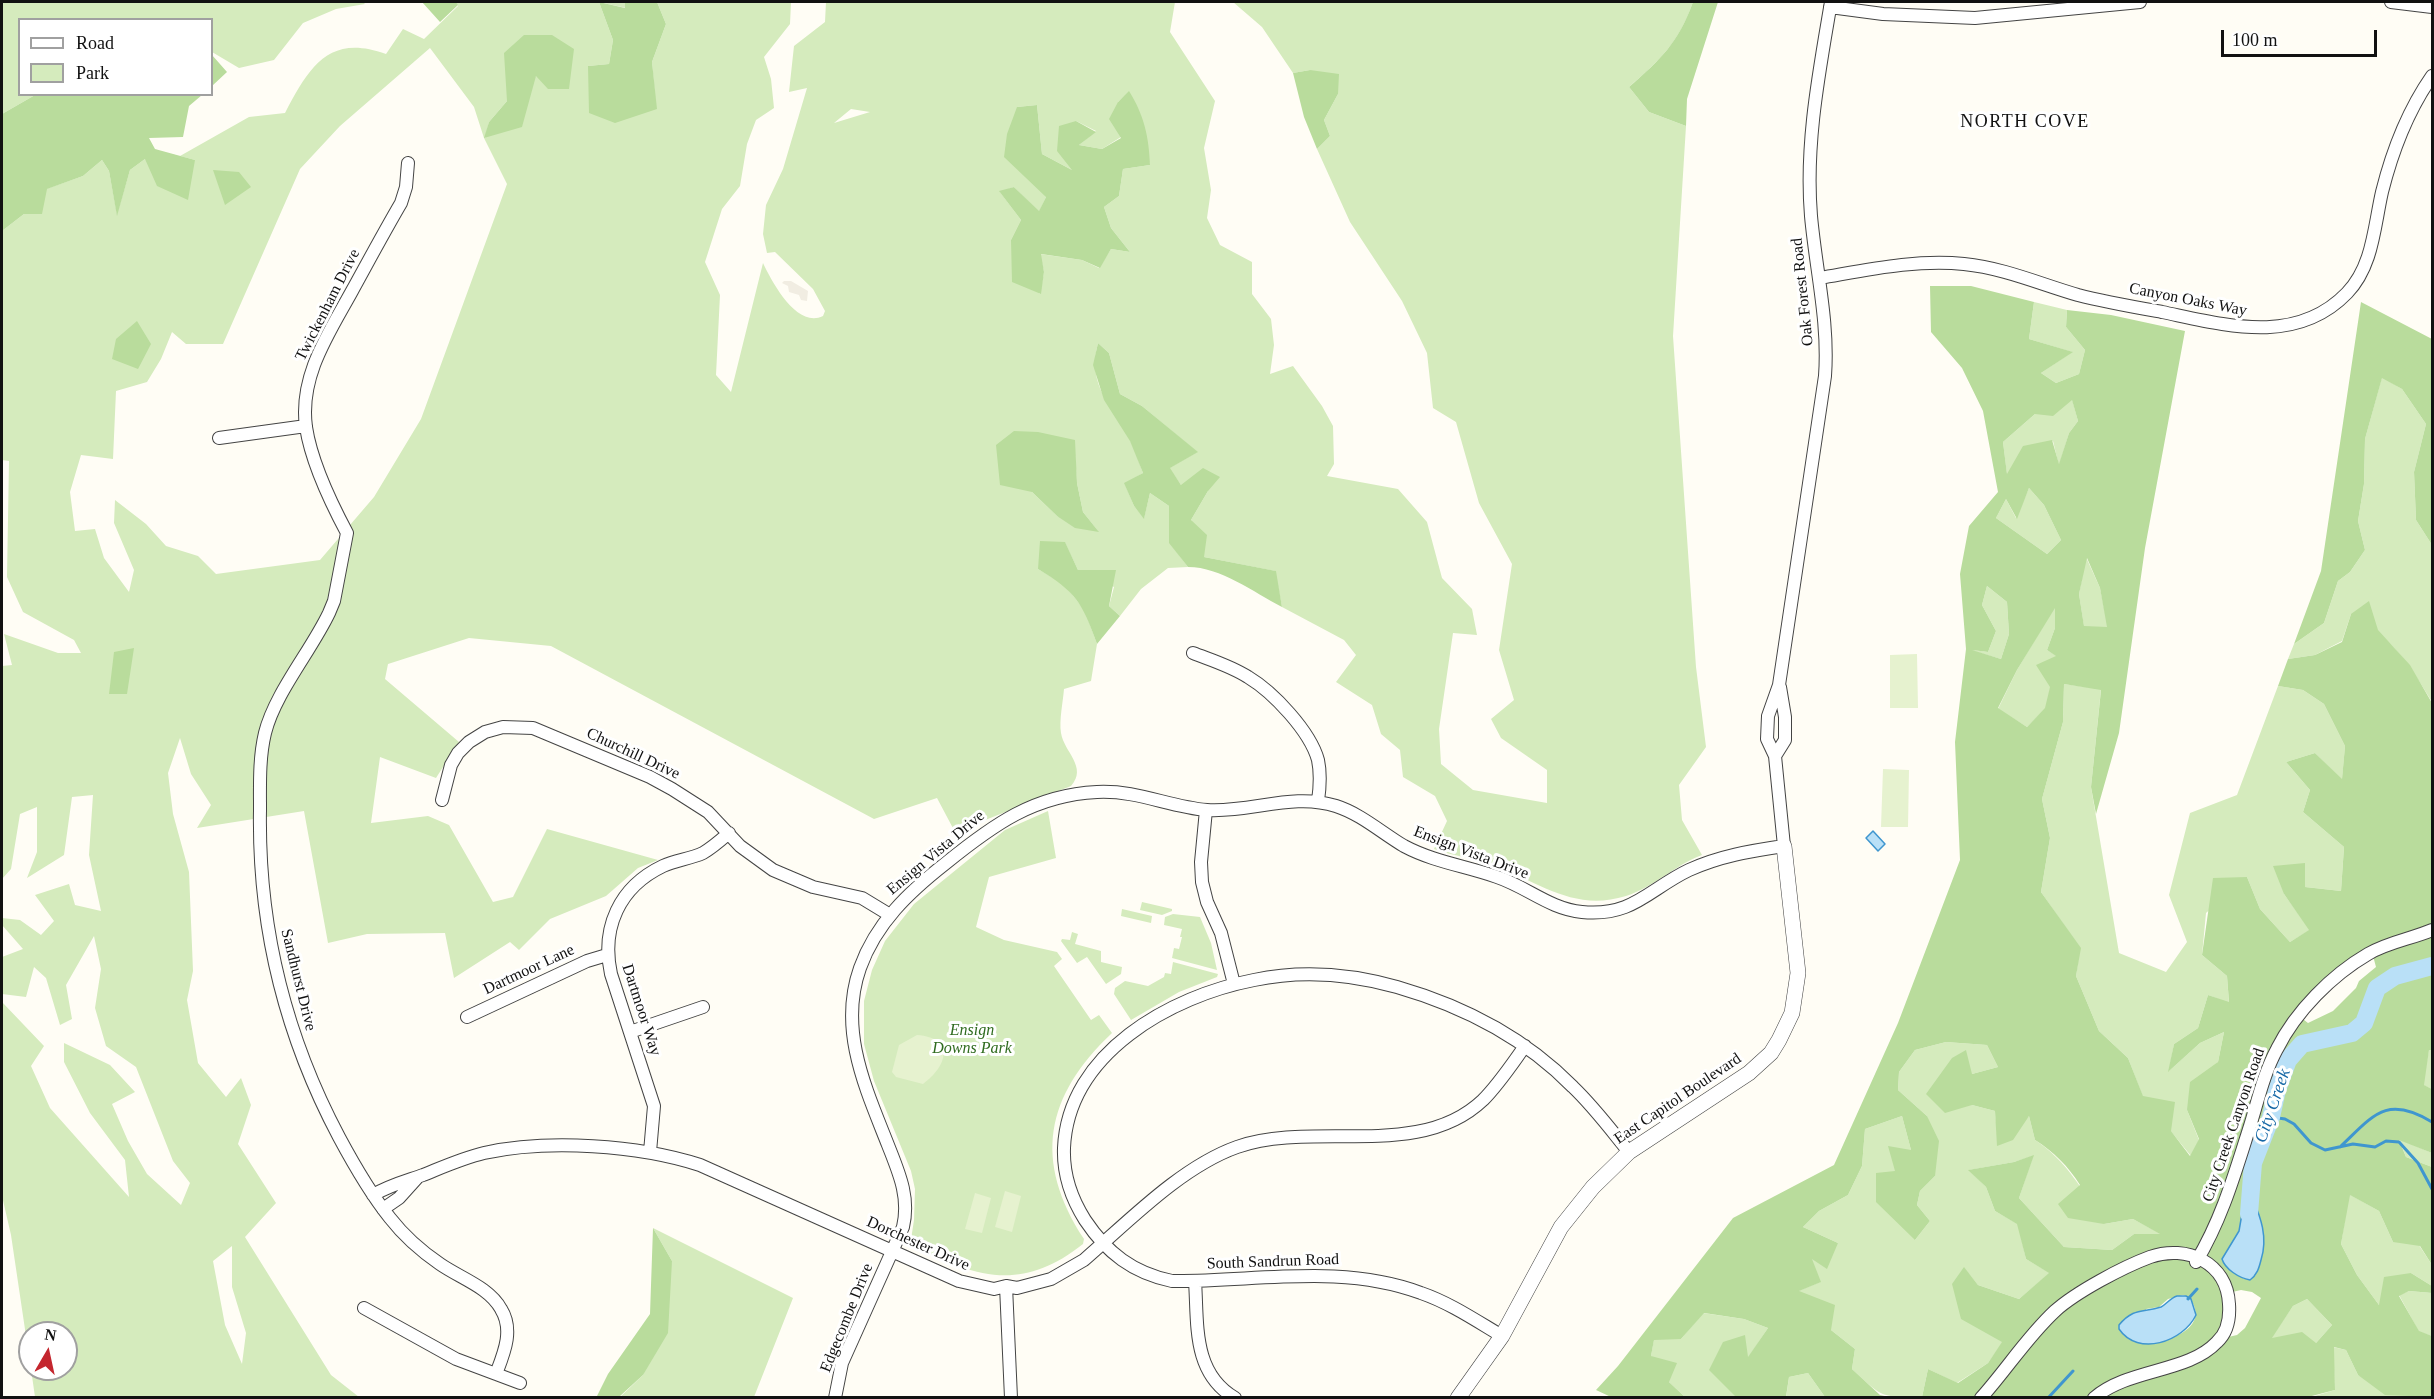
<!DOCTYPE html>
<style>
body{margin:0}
#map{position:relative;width:2434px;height:1399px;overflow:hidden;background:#fffdf5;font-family:Georgia,serif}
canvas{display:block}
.frame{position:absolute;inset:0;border:3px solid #111;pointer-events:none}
.legend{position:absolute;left:18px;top:18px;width:195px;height:78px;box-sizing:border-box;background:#fff;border:2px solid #a0a0a0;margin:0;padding:8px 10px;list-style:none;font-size:18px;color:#111}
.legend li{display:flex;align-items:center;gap:12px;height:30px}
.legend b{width:30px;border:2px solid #a0a0a0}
.north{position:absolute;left:18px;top:1321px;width:60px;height:60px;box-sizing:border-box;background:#fff;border:2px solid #a0a0a0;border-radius:50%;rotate:9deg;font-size:16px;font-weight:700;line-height:24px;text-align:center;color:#111}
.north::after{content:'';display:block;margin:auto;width:21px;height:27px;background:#c4262e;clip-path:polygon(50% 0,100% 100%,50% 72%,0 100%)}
.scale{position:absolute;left:2221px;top:30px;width:156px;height:27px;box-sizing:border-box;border:3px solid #111;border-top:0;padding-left:8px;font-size:18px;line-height:21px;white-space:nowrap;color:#111;-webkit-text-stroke:4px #fff;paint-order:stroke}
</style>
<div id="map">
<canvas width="2434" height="1399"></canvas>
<div class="frame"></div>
<ul class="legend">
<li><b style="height:8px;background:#fff"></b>Road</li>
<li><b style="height:16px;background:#d5ebbd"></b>Park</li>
</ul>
<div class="north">N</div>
<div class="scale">100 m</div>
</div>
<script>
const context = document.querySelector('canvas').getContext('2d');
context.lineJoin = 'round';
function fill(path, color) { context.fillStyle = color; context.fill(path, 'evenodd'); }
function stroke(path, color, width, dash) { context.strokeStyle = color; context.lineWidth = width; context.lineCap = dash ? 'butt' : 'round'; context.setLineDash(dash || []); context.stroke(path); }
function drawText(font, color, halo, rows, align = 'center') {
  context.font = font + ' Georgia,serif'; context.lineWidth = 6; context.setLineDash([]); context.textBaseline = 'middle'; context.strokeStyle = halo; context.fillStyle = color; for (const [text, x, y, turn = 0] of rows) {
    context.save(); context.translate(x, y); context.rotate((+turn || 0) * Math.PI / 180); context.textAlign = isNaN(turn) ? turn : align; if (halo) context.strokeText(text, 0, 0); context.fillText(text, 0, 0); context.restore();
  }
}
fill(new Path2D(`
 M2 2H363L365 4 336 9 303 23 274 60 239 68 212 52V20H20V94L35 95 2 114Z
 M456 2H625L626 8 599 2 613 40 609 64 588 66 656 108 652 62 666 24 657 2H791L790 24 764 57 771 79 774 108 756 120 747 144 740 186 722 209 705 262 720 295 716 375 731 392 763 263C772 282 797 329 823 316L825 311 813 289 775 252 767 253 763 234 766 205 783 169 807 88 789 92 794 46 825 22 826 2H1175L1170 32 1215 101 1204 148 1211 190 1207 218 1220 245 1252 262V294L1271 319 1274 345 1270 374 1293 366 1322 406 1333 426 1334 464 1327 476 1398 489 1427 522 1442 578 1472 609 1477 635 1453 633 1439 729 1441 764 1473 790 1547 803V770L1501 738 1491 719 1514 700 1499 650 1512 564 1479 503 1456 422 1433 408 1427 353 1402 301 1350 222 1317 149 1330 136 1324 120 1338 94 1310 70 1293 73 1262 27 1233 2H1693C1679 42 1661 59 1629 87L1649 112 1686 126 1673 336 1696 667 1706 747 1679 785 1682 820 1702 855C1675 865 1654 887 1626 896 1574 912 1541 883 1495 866 1476 859 1454 856 1434 849L1447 821 1435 796 1403 777 1400 750 1381 734 1372 705 1336 682 1356 655 1344 640 1282 607 1275 571 1204 557 1191 520 1208 491 1181 485 1169 468 1197 452 1142 406 1120 394 1109 353 1098 343C1086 387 1114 407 1131 442 1136 452 1139 463 1143 473L1125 484 1134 506 1144 518 1150 493 1169 506 1170 543 1188 567 1168 568 1141 589 1120 616 1109 606 1114 587 1078 570 1065 543 1038 569 1065 585 1085 611 1097 644 1091 681 1064 689C1063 702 1059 720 1061 733 1064 752 1088 767 1071 786L955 832 937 798 874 819 551 646 469 638 388 664 385 679 459 742 436 778 380 757 371 823 428 816 449 825 493 902 513 897 547 829 658 860 638 868 606 896 550 919 519 950 510 942 454 978 445 933 367 934 328 943 304 811 197 828 211 805 191 774 180 738 168 773 173 814 189 872 193 971 187 1000 198 1063 226 1097 241 1078 251 1105 238 1144 276 1203 245 1237 331 1375 359 1397H35L31 1369H66V1333H30V1363L11 1235 2 1196V1002L44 1046 31 1066 50 1108 129 1197 125 1160 90 1113 64 1062V1043L110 1065 135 1092 112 1104 128 1141 147 1174 181 1205 190 1183 173 1161 136 1067 106 1046 95 1008 101 969 94 936 66 985 72 1019 60 1025 46 978 34 967 26 997 2 994V957L23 949 2 925V918L20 920 41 935 54 921 35 895 69 884 75 905 101 911 89 855 93 795 72 797 64 855 27 878 37 852V807L20 814 11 869 2 879V666L12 665 4 634 58 653H81L74 640 23 612 7 577 9 461 2 460V231L24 214 46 189 83 176 102 160 109 171 117 214 130 170 145 159 195 160 180 156 249 117 285 113C309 67 329 33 386 54L403 29 424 39 458 6ZM552 35 536 76 485 138 489 122 507 101ZM430 48 474 107 484 138 507 184 421 419 374 497 320 560 216 574 198 556 166 546 146 524 115 500 114 523 134 570 129 592 104 558 95 529 75 531 70 492 81 455 113 459 116 391 147 382 161 359 172 332 186 344H223L300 169 340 126ZM1129 92 1150 165 1123 169 1119 196 1104 207 1111 228 1130 252 1111 249 1099 268 1082 260 1040 254 1044 272 1040 294 1011 240 1021 220 1000 192 1014 187 1039 212 1046 197 1017 107 1037 105 1042 154 1074 171 1076 121 1096 131 1079 145 1102 149 1121 137 1118 102ZM851 109 870 112 834 123ZM1074 440 1077 483 1083 512 1098 531 1057 516 1032 492ZM232 1246V1287L246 1333 242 1364 225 1325 213 1261Z
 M2034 302 2067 310 2066 327 2085 350 2079 374 2056 383 2041 373 2072 352 2029 339Z
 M2382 377 2402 389 2426 424 2414 472 2416 520 2432 545V702C2408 662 2393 639 2351 614L2342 641 2315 655 2288 659 2294 644 2324 623 2338 581 2350 572 2365 550 2358 521 2364 484 2365 439Z
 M2072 399 2078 421 2069 433 2059 466 2053 441 2007 475 2003 442 2035 414Z
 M2029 488 2044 505 2061 540 2047 554 1996 518 2006 499 2016 518Z
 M2086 557 2100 588 2108 627H2084L2079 594Z
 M1987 586 2007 602 2009 634 2001 659 1966 649 1988 652 1996 631 1982 605Z
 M2055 606V628L2047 650 2057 656 2046 708 2027 727 1998 709 2017 670Z
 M2064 684 2101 689 2091 787 2119 953 2166 972 2187 942 2169 895 2190 813 2237 795 2278 686 2303 690 2324 704 2345 746 2342 780 2315 753 2286 762 2310 790 2303 812 2344 847 2341 891 2305 887 2284 894 2310 930 2290 942 2260 909 2247 877 2206 913 2202 955 2227 976 2229 1003 2208 995 2198 1028 2174 1044 2169 1071 2200 1043 2224 1032 2218 1062 2187 1110 2199 1140 2191 1156 2143 1097 2128 1058 2099 1031 2076 976 2080 948 2041 892 2050 838 2042 799 2063 722Z
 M1048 811 1056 858 989 877 976 927 1004 940 1057 952 1062 959 1054 966 1091 1020 1099 1015 1112 1033C1045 1096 1033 1161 1084 1239L1083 1244C1020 1294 975 1276 910 1246L914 1220 915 1189 911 1171 874 1081 864 1044V1001L872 970 885 941 914 904 1005 830Z
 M1142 902 1172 909V911L1162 915 1140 910Z
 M1122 909 1152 916 1151 923 1121 916Z
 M1173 914 1200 917 1211 943 1217 970 1172 958 1174 948 1179 949 1182 937H1180L1182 929 1164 925 1165 917Z
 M1072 932 1078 934 1075 944 1101 951V962L1122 967 1121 974 1106 984 1087 957 1077 963 1061 941 1062 939 1070 940Z
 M1173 962 1218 974 1217 977 1179 992 1131 1020 1114 994 1115 988 1125 981 1148 986 1164 977 1165 973 1171 974Z
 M1946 1042 1987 1045 1998 1067 1972 1074V1105L1995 1111 1998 1145 2029 1116 2035 1140C2067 1161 2084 1192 2104 1224L2133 1219 2161 1234H2134L2112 1250 2064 1247 2019 1198 2033 1156 2014 1162 1969 1170 1986 1187 1995 1211 2018 1224 2026 1259 2050 1273 2019 1299 1978 1285 1964 1268 2003 1342 1988 1363 1957 1383 1928 1369 1922 1397C1880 1397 1883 1398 1852 1369L1855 1349 1831 1330 1798 1291 1820 1282 1811 1258 1838 1243 1803 1227 1819 1211 1848 1195 1862 1166 1865 1129 1902 1116 1911 1150 1915 1240 1930 1221 1917 1205 1920 1191 1935 1176 1927 1116 1898 1090 1899 1072 1915 1050Z
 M2429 1049 2432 1050V1089L2423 1085Z
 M2399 1139 2432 1153V1167L2406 1157Z
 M2349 1194 2379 1211 2393 1242 2415 1239 2432 1265V1286L2411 1273 2379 1305 2357 1275 2341 1244Z
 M653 1228 793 1298 754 1397 619 1398 643 1375 672 1261Z
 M2409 1291 2432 1293V1336L2419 1332 2399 1295Z
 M2307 1299 2332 1325 2316 1343 2271 1338 2293 1306Z
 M1703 1313 1744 1319 1768 1328 1748 1358 1736 1397H1740H1685L1669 1382 1651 1356 1654 1339H1681Z
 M2333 1347 2346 1350 2358 1375 2407 1395V1398H2308L2335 1390Z
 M1808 1373 1825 1397 1786 1398 1789 1377Z`), '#d5ebbd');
fill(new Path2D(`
 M422 2H456L458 5 440 22Z
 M599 2 625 8V2H657L666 24 652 62 657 109 615 123 589 113 588 66 609 64 613 40Z
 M1693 2H1718L1687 99 1686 126 1649 112 1629 87C1661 59 1678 43 1693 2Z
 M524 35H552L574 49 569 89H548L536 76 522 127 484 138 489 122 507 101 504 53Z
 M212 55 227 72 212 86Z
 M1310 70 1339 74 1338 94 1324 120 1330 136 1317 149 1304 117 1293 73Z
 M1129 91C1144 115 1149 137 1150 165L1123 169 1119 196 1104 207 1111 228 1130 252 1111 249 1100 268 1082 260 1041 254 1044 272 1041 294 1012 282 1011 240 1021 220 999 191 1014 187 1039 211 1046 197 1004 157 1007 134 1017 107 1037 105 1042 154 1072 170 1057 151 1059 126 1076 121 1096 132 1079 145 1102 149 1121 138 1109 119 1118 102Z
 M35 95H202L189 106 183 137 149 138 155 149 195 160 188 200 157 186 145 159 130 170 117 216 109 171 102 160 83 176 47 189 42 214H24L2 231V114Z
 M213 170 239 172 251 187 225 205Z
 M1930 286H1971L2034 302 2029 339 2073 352 2041 373 2056 383 2079 374 2085 350 2066 327 2067 310 2111 315 2185 331 2145 548 2119 733 2096 814 2091 787 2101 690 2064 684 2063 722 2042 799 2050 838 2041 892 2081 948 2076 976 2099 1031 2128 1058 2143 1096 2175 1102 2171 1131 2190 1156 2199 1139 2187 1110 2190 1082 2218 1062 2224 1032 2200 1043 2168 1072 2174 1044 2198 1028 2208 995 2229 1002 2227 976 2202 955 2213 878 2247 877 2260 909 2290 942 2309 930 2284 894 2273 866 2305 863V887L2341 891 2344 847 2303 812 2310 790 2286 762 2315 753 2342 779 2345 746 2324 704 2303 690 2278 686 2288 659 2315 655 2342 642 2351 614 2369 601 2378 630 2410 665 2432 703V1050H2429L2424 1085 2432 1089V1153L2399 1140 2406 1157 2432 1167V1265L2420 1246 2393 1242 2379 1211 2350 1195 2341 1244 2357 1275 2379 1305 2384 1277 2411 1273 2432 1286V1293L2409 1291 2399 1296 2419 1331 2432 1336V1397L2385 1395 2358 1375 2346 1350 2334 1347 2335 1390 2308 1397H1922L1928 1369 1958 1383 1988 1363 2002 1342 1961 1319 1952 1284 1964 1267 1978 1285 2019 1299 2049 1273 2026 1259 2017 1224 1995 1211 1986 1187 1968 1170 2014 1162 2034 1155 2019 1198 2064 1247 2112 1250 2134 1234H2160L2133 1219 2104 1224 2068 1218 2058 1204 2080 1185C2068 1166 2054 1152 2035 1140L2029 1116 2013 1140 1997 1146 1995 1111 1972 1105 1945 1113 1926 1094 1952 1058 1966 1050 1972 1074 1998 1067 1987 1045 1946 1042 1915 1050 1899 1072 1898 1090 1927 1116 1939 1141 1935 1176 1920 1191 1917 1205 1930 1221 1915 1240 1876 1202V1173L1895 1171 1888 1146 1911 1150 1902 1116 1865 1129 1862 1166 1848 1195 1819 1211 1803 1227 1838 1243 1827 1269 1812 1259 1821 1282 1799 1291 1835 1305 1831 1330 1855 1349 1852 1369 1880 1395 1889 1397H1825L1808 1373 1789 1377 1786 1397H1736L1709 1370 1723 1342 1745 1335 1748 1357 1768 1328 1744 1319 1704 1313 1681 1339 1654 1340 1651 1356 1677 1363 1669 1382 1685 1397H1611L1596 1390 1618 1366 1733 1218 1834 1165 1898 1023 1960 860 1955 742 1966 649 1960 574 1969 526 1998 492 1983 411 1962 368 1931 332ZM2072 400 2078 421 2069 433 2059 464 2052 440 2023 446 2007 474 2003 442 2035 414 2053 416ZM2029 488 2044 505 2061 540 2047 554 1996 518 2006 499 2017 519ZM2087 558 2100 588 2107 627 2084 626 2079 594ZM1987 586 2007 602 2009 634 2001 659 1972 650 1988 652 1996 631 1982 605ZM2055 608V628L2047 650 2056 656 2036 665 2050 687 2045 708 2027 727 1998 708 2017 670ZM2367 948 2372 952 2376 967 2359 981 2356 988 2333 1011 2308 1023 2299 1016 2344 964ZM2250 1191C2262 1220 2270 1246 2255 1276L2244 1279 2222 1259 2239 1231 2244 1202ZM2241 1290 2252 1292 2261 1298 2245 1328 2237 1335 2224 1338 2228 1293ZM2183 1295 2189 1297C2209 1324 2179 1337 2157 1343L2146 1309 2159 1307 2168 1299ZM2307 1299 2332 1325 2316 1343 2302 1332 2272 1338 2293 1306Z
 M2361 302 2432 339V545L2416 520 2414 472 2426 424 2402 389 2382 378 2365 439 2364 484 2358 521 2365 550 2350 572 2338 581 2324 623 2294 644 2321 571Z
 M137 321 151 344 138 369 112 359 116 339Z
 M1098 343 1109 353 1120 394 1142 406 1198 452 1170 468 1181 485 1203 468 1220 477 1208 491 1191 520 1207 535 1204 557 1276 571 1282 607C1253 592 1221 567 1188 567L1169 543V506L1150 493 1144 519 1134 506 1124 483 1143 473 1130 441 1104 400 1093 365Z
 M1014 431 1038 432 1075 440 1077 483 1083 512 1099 532 1075 528 1057 516 1032 492 1000 485 996 445Z
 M1040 541 1065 542 1078 570H1116L1109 606 1120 616 1097 644C1082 602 1076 592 1038 569Z
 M134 648 127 694H109L114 652Z
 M653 1228 672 1261 668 1333 643 1375 619 1397 597 1396 608 1374 650 1314Z`), '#b9dc9c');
fill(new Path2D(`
 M1917 654 1918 708H1890V655Z
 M1883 769 1909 770 1908 827H1881Z
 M917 1035C955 1038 948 1066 923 1084L896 1077 892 1072 899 1045Z
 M1005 1191 1021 1196 1012 1232 995 1227Z
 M975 1193 991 1198 982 1233 965 1229Z`), '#e6f2cf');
fill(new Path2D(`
 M784 281H791L808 291 807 301 801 300 799 295 789 292 788 286 782 283Z`), '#f1ede2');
const water = new Path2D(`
 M1873 831 1885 844 1878 851 1866 838Z
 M2250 1191C2259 1214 2269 1235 2261 1260 2259 1268 2257 1275 2250 1280 2239 1278 2225 1269 2222 1259L2239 1231 2244 1202Z
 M2177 1296H2186L2191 1299 2196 1315C2183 1342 2138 1357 2119 1329V1325C2134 1307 2143 1313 2161 1307 2167 1304 2170 1298 2177 1296Z`);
fill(water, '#b9e0f7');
stroke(water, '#3f96cf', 1.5);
stroke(new Path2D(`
 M2271 1117 2285 1119 2294 1124 2311 1143 2325 1150 2353 1144 2375 1147 2386 1141 2399 1142 2418 1163 2432 1189
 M2340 1147C2373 1116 2386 1094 2432 1122
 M2188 1299 2197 1289
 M2048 1398 2073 1371`), '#3f96cf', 3);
stroke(new Path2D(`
 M2249 1214 2253 1163 2271 1117 2277 1090 2288 1060 2302 1044 2352 1033 2364 1023 2377 988 2395 976 2432 966`), '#b9e0f7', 18);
const minor = new Path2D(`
 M2391 2 2432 7
 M1830 7 1883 14 1975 18 2140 2
 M408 163 406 187 401 203C384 232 368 262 352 291 329 333 299 376 306 427 311 460 331 503 347 533L334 601 329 613C311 651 275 693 265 733 259 758 260 784 260 810 258 926 285 1035 339 1137 354 1165 370 1193 390 1218 404 1236 421 1251 440 1264 460 1278 489 1287 501 1309 514 1330 504 1353 496 1374
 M1820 278C1867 270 1916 259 1964 264 2004 268 2040 284 2078 295 2105 302 2134 307 2162 312 2225 325 2296 346 2347 293 2373 266 2374 227 2382 192 2392 152 2409 109 2432 76
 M219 438 306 426
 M1193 653C1211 660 1231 666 1248 677 1273 692 1310 731 1318 760 1321 774 1320 787 1318 801
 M1775 756 1785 740V717L1780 687
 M442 800 451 765 458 753 469 742 485 732 503 727 533 728 650 777 672 789 708 812 740 846 773 870 813 887 862 898 890 915
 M1206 810 1201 862 1202 882 1207 902 1221 933 1234 984
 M467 1017 587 961 607 955
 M630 1032 703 1007
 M650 1152 654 1106 611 974C601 928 619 887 663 866 676 860 690 859 703 853 712 848 721 840 729 833
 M373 1195C390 1185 406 1181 423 1175 443 1167 463 1158 484 1153 548 1139 638 1145 700 1165L959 1281 994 1289 1006 1286 1017 1288 1051 1279 1084 1260C1129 1221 1181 1167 1237 1147 1315 1120 1419 1161 1483 1100 1499 1084 1512 1064 1525 1046
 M383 1209 399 1198 417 1178
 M2196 1262C2222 1219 2235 1173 2250 1126 2258 1100 2264 1073 2277 1049 2296 1011 2332 975 2368 954 2388 942 2411 939 2432 930
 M1195 1281C1198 1324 1192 1373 1235 1398
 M1006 1286 1011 1398
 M364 1308 456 1359 520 1383
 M1502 1336C1475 1320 1450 1303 1421 1293 1341 1263 1255 1282 1172 1281 1133 1273 1107 1253 1085 1220 1071 1198 1063 1174 1064 1148 1068 1053 1171 996 1254 980 1301 970 1351 974 1397 987 1463 1006 1525 1038 1573 1087 1594 1107 1611 1130 1629 1152
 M835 1398 842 1363 903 1227C910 1197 899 1173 888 1145 866 1089 838 1030 860 968 876 923 909 892 946 863 993 825 1034 795 1097 792 1138 790 1169 807 1207 810 1251 813 1293 792 1336 806 1361 814 1382 833 1404 846 1434 862 1466 866 1497 877 1527 887 1550 909 1582 912 1633 917 1649 889 1689 870 1720 856 1750 851 1784 846L1775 756 1767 739 1768 716 1779 685 1825 376C1829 322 1816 271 1811 216 1805 144 1819 73 1831 2
 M1981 1398C2007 1369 2027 1337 2055 1311 2076 1292 2123 1267 2150 1257 2187 1244 2227 1263 2229 1304 2230 1318 2227 1333 2217 1342 2188 1373 2129 1368 2094 1398`);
const tertiary = new Path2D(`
 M1458 1398 1502 1336 1561 1227 1593 1187 1629 1152 1749 1073 1771 1053 1779 1040 1792 1013 1798 973 1784 846`);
stroke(minor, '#444', 14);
stroke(tertiary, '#444', 16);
stroke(minor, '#fff', 12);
stroke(tertiary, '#fff', 15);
drawText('16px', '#111', '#fff', [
 ["Oak Forest Road",1803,292,-96],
 ["Canyon Oaks Way",2188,300,11],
 ["Twickenham Drive",328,305,-63],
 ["Churchill Drive",633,754,25],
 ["Ensign Vista Drive",936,853,-40],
 ["Ensign Vista Drive",1471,853,21],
 ["Dartmoor Lane",529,970,-25],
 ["Sandhurst Drive",298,980,76],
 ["Dartmoor Way",641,1010,72],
 ["East Capitol Boulevard",1678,1099,-34],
 ["City Creek Canyon Road",2234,1125,-71],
 ["Dorchester Drive",918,1244,24],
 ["South Sandrun Road",1273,1262,-2],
 ["Edgecombe Drive",847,1318,-68]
]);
drawText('italic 16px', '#2f6b1f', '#fff', [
 ["Ensign",972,1031],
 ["Downs Park",972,1049]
]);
context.letterSpacing = '1.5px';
drawText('18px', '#111', '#fff', [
 ["NORTH COVE",2025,122]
]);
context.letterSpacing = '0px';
drawText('italic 18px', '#1768a6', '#fff', [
 ["City Creek",2273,1106,-71]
]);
</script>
